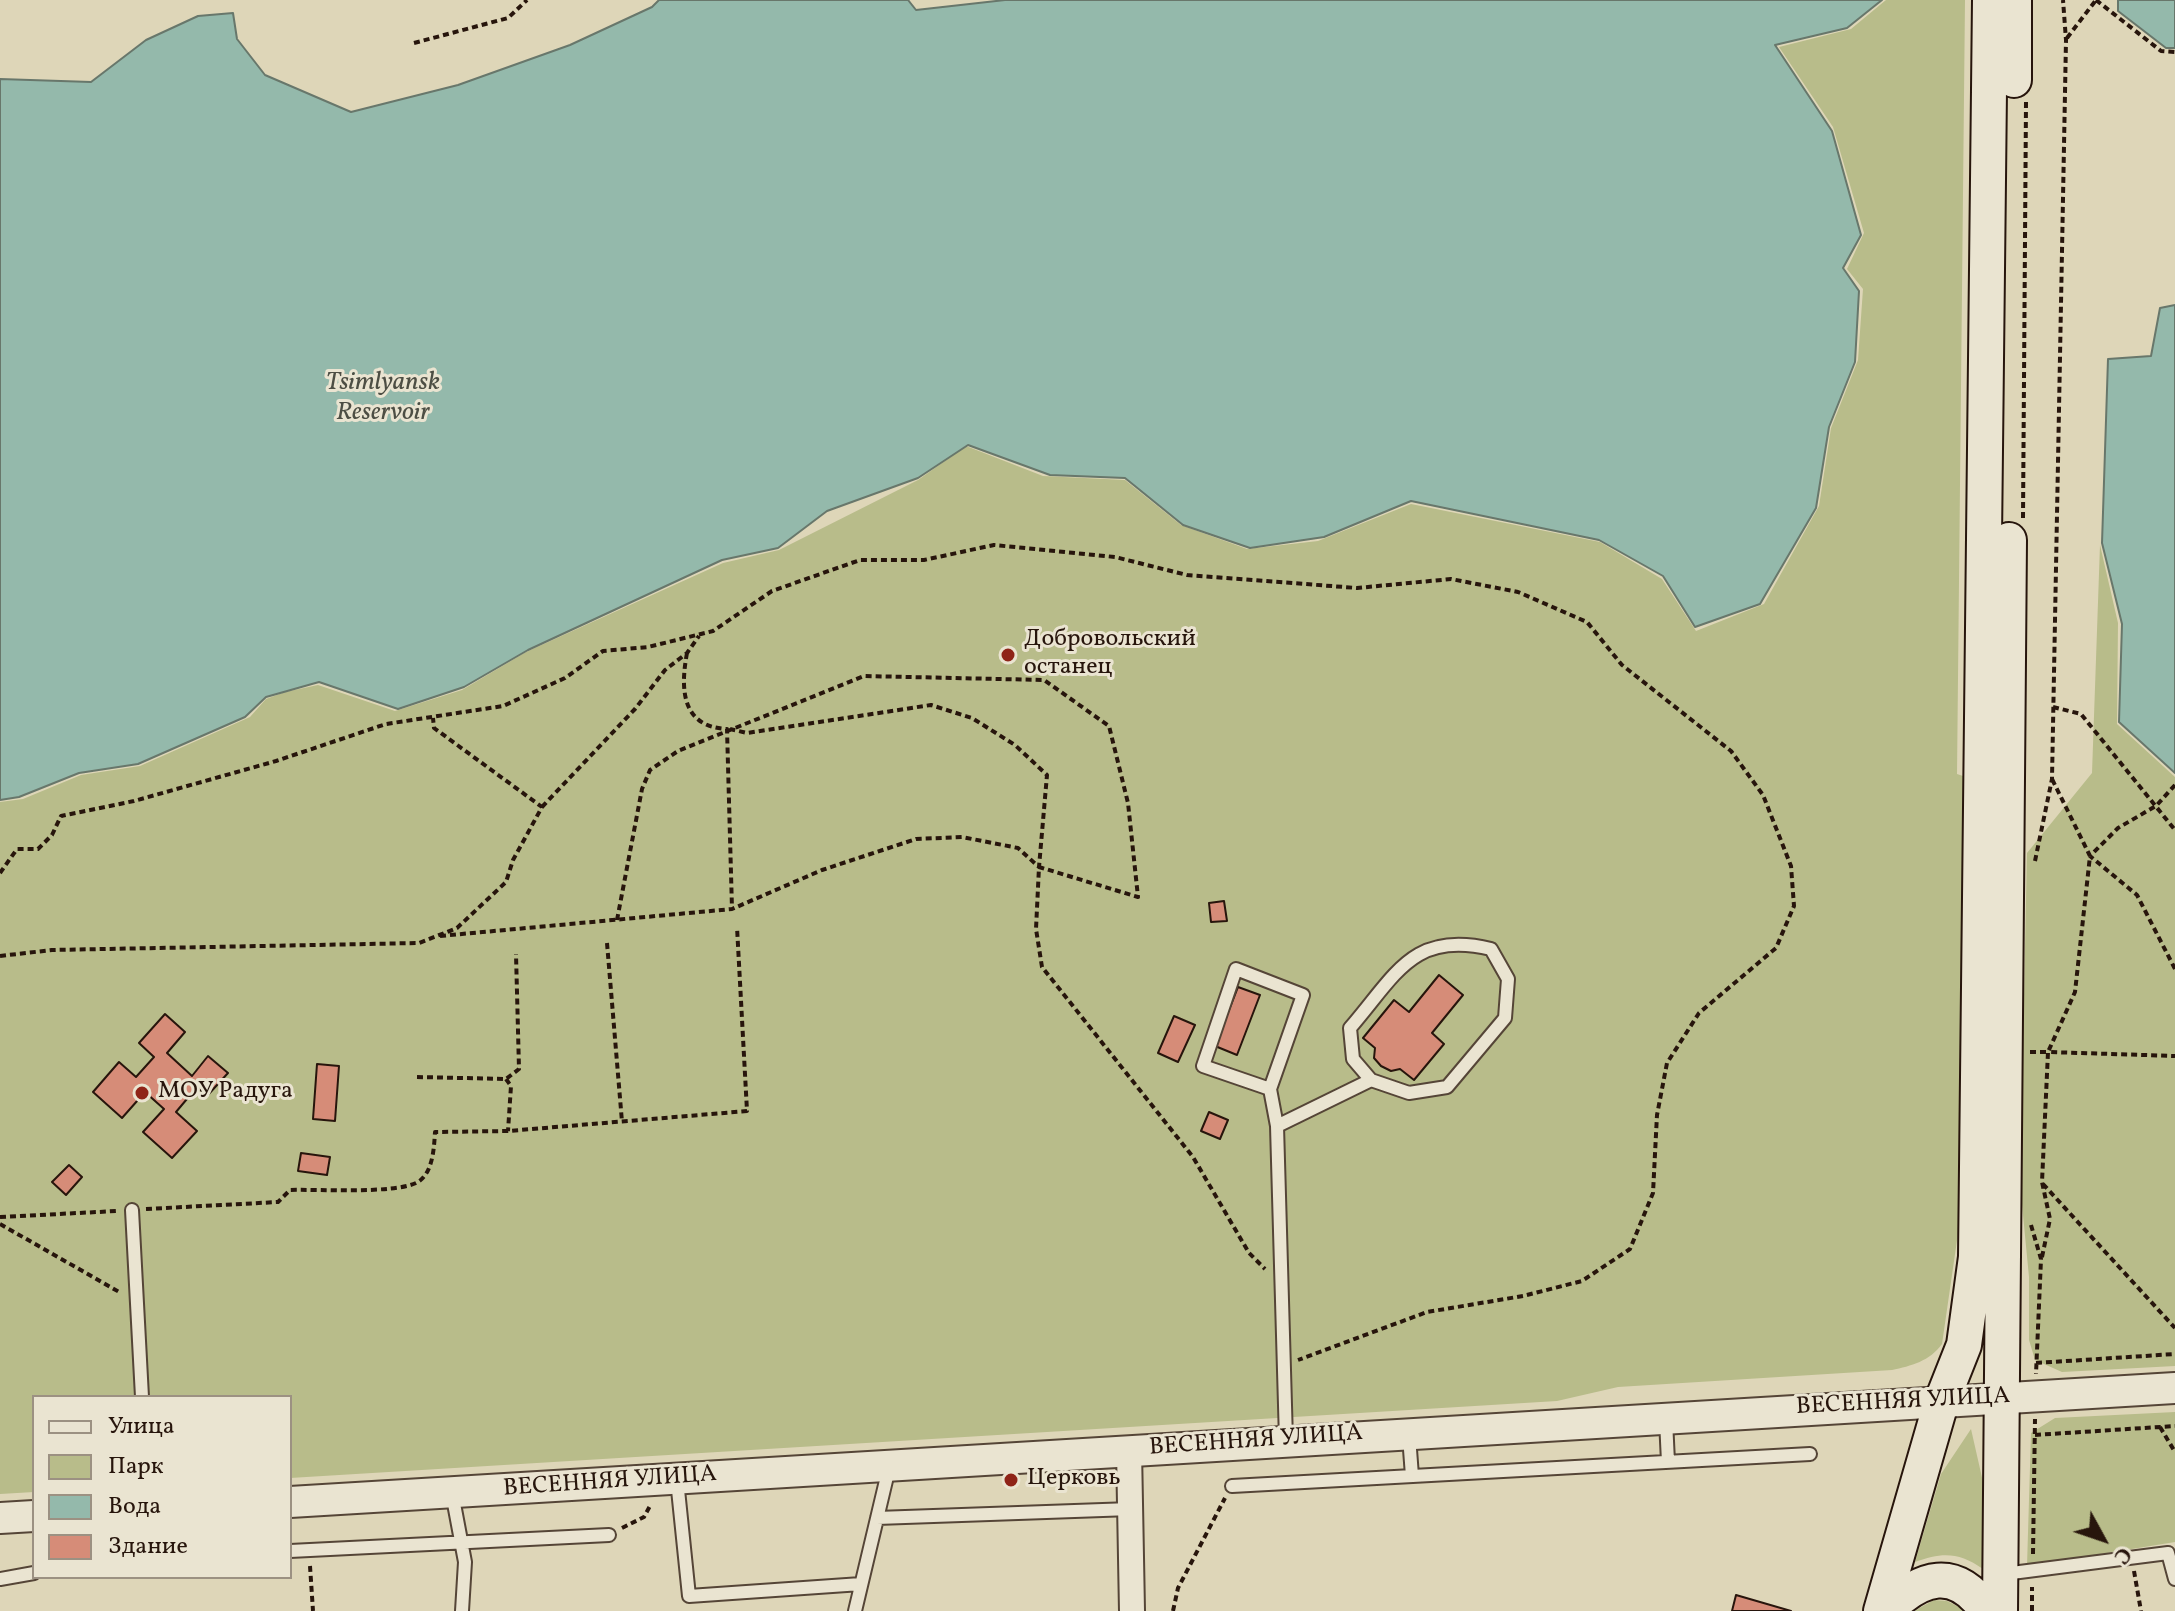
<!DOCTYPE html>
<meta charset="utf-8">
<style>
body{margin:0}
#map{position:relative;width:2175px;height:1611px;overflow:hidden;background:#ded6b8;font-family:Vollkorn,serif}
canvas{display:block}
.legend{position:absolute;left:32px;top:1395px;width:260px;height:184px;box-sizing:border-box;background:#eae4d1;border:2px solid #9c9182;margin:0;padding:10px 14px;list-style:none;font-size:24px;color:#27150c}
.legend li{display:flex;align-items:center;gap:16px;height:40px}
.legend b{width:40px;border:2px solid #9c9182}
.north{position:absolute;left:2063px;top:1499px;width:80px;height:80px;-webkit-text-stroke:6px #eae4d1;paint-order:stroke;rotate:130deg;font-size:22px;font-weight:700;line-height:32px;text-align:center;color:#27150c}
.north::after{content:'';display:block;margin:auto;width:28px;height:36px;background:#27150c;clip-path:polygon(50% 0,100% 100%,50% 72%,0 100%)}
</style>
<div id="map">
<canvas width="2175" height="1611"></canvas>
<ul class="legend">
<li><b style="height:10px;background:#eae4d1"></b>Улица</li>
<li><b style="height:22px;background:#b8bc8a"></b>Парк</li>
<li><b style="height:22px;background:#94b9ab"></b>Вода</li>
<li><b style="height:22px;background:#d68c78"></b>Здание</li>
</ul>
<div class="north">С</div>
</div>
<script>
const context = document.querySelector('canvas').getContext('2d');
context.lineJoin = 'round';
function fill(path, color) { context.fillStyle = color; context.fill(path, 'evenodd'); }
function stroke(path, color, width, dash) { context.strokeStyle = color; context.lineWidth = width; context.lineCap = dash ? 'butt' : 'round'; context.setLineDash(dash || []); context.stroke(path); }
function drawText(font, color, halo, rows, align = 'center') {
  context.font = font + ' Vollkorn,serif'; context.lineWidth = 6; context.setLineDash([]); context.textBaseline = 'middle'; context.strokeStyle = halo; context.fillStyle = color; for (const [text, x, y, turn = 0] of rows) {
    context.save(); context.translate(x, y); context.rotate((+turn || 0) * Math.PI / 180); context.textAlign = isNaN(turn) ? turn : align; if (halo) context.strokeText(text, 0, 0); context.fillText(text, 0, 0); context.restore();
  }
}
fill(new Path2D(`
 M1886 0H1965L1957 774 1963 776 1965 1185 1942 1344C1930 1361 1911 1366 1892 1370L1618 1387 1557 1401 290 1478V1397H34V1492L0 1494V802L23 799 81 775 140 766 250 717 266 699 285 692 318 685 395 711 462 690 526 652 723 563 779 550 918 480 966 446 1043 476 1125 480 1181 525 1247 549 1318 541 1411 504 1600 542 1662 579 1696 631 1764 604 1819 506 1831 428 1858 360 1863 289 1847 269 1864 233 1833 127 1779 47 1851 29Z
 M2100 545 2118 623 2117 724 2175 777V1366L2062 1372 2035 1360 2029 1340V1277L2020 1184 2027 853 2092 773Z
 M2175 1412V1542L2027 1566 2031 1433 2055 1418Z
 M1971 1429 1983 1482V1569C1959 1552 1942 1552 1915 1562L1941 1474Z
 M1934 1600 1947 1601 1967 1611H1914Z`), '#b8bc8a');
const water = new Path2D(`
 M659 0H908L916 10 1005 0H1882L1847 28 1775 45 1832 131 1861 235 1843 268 1859 291 1855 362 1829 427 1816 508 1760 604 1695 627 1663 576 1599 540 1411 501 1324 537 1250 548 1183 525 1125 478 1050 475 968 445 918 478 827 511 778 548 722 560 528 650 464 687 398 709 319 682 266 697 245 717 138 764 79 773 19 797 0 800V79L91 82 146 40 198 16 233 13 237 39 265 75 351 112 458 85 570 45 652 7Z
 M2118 0H2175V48H2166L2118 11Z
 M2175 305V773L2119 722 2122 624 2102 543 2108 359 2151 356 2160 308Z`);
fill(water, '#94b9ab');
stroke(water, '#68776b', 2);
const building = new Path2D(`
 M1224 901 1227 921 1211 922 1209 903Z
 M1439 975 1463 995 1432 1033 1444 1044 1414 1080 1400 1069 1391 1071 1381 1066 1374 1058 1375 1048 1363 1038 1394 1000 1409 1012Z
 M1238 987 1260 995 1237 1055 1215 1046Z
 M165 1014 185 1032 167 1053 192 1076 208 1056 228 1073 207 1096 197 1087 176 1112 197 1131 172 1158 143 1132 164 1109 145 1092 122 1118 93 1092 119 1062 136 1077 154 1057 139 1043Z
 M1174 1016 1195 1025 1178 1062 1158 1053Z
 M317 1064 339 1066 335 1121 313 1119Z
 M1209 1112 1228 1120 1220 1139 1201 1131Z
 M301 1153 330 1157 327 1175 298 1171Z
 M69 1165 82 1177 66 1195 52 1182Z
 M1736 1595 1791 1611H1732Z`);
fill(building, '#d68c78');
stroke(building, '#27150c', 2);
const service = new Path2D(`
 M1270 1089 1303 995 1236 969 1203 1066 1270 1089 1277 1126
 M132 1210 142 1397
 M1666 1420 1668 1462
 M1409 1436 1412 1476
 M1286 1440 1277 1126 1371 1080 1409 1093 1447 1087 1505 1018 1508 979 1491 949C1413 930 1396 975 1350 1028L1353 1059 1371 1080
 M677 1480 689 1596 861 1584
 M1232 1486 1810 1454
 M452 1493 465 1562 462 1611
 M877 1518 1131 1509
 M290 1551 609 1535
 M2004 1574 2168 1553 2175 1579
 M0 1579 34 1573
 M855 1611 889 1468`);
const minor = new Path2D(`
 M1129 1450 1132 1611`);
const tertiary = new Path2D(`
 M290 1502 2175 1388
 M0 1518 34 1516`);
const secondary = new Path2D(`
 M2014 80V0
 M1881 1611 1941 1403 1964 1345 1976 1257 1990 0
 M1886 1611C1921 1576 1955 1565 1987 1611
 M2000 1611 2009 540`);
stroke(service, '#554537', 16);
stroke(minor, '#554537', 28);
stroke(tertiary, '#554537', 34);
stroke(secondary, '#27150c', 38);
stroke(new Path2D(`
 M2096 0 2161 51 2175 52
 M2067 38 2096 0
 M414 43 508 18 527 0
 M2023 518 2026 102
 M687 653C680 690 682 727 727 729L732 909
 M2053 707 2081 714 2175 830
 M2175 785 2156 806 2118 828 2090 856 2137 895 2175 969
 M542 807 635 709 665 670 687 653 699 636
 M2035 861 2052 779 2066 40 2063 0
 M0 873 17 849H38L52 835 61 816 134 801 276 761 386 724 503 706 565 678 603 651 648 647 713 631 772 591 860 560H924L994 545 1115 557 1187 575 1357 588 1451 579 1518 592 1587 622 1622 665 1731 751 1763 795 1791 866 1794 906 1776 948 1699 1013 1667 1063 1657 1115 1653 1193 1630 1249 1582 1281 1523 1296 1427 1312 1298 1360
 M617 920 642 789 650 770 678 751 864 676 1044 680 1109 726 1128 803 1138 897 1039 867 1036 929 1042 967 1193 1157 1249 1253 1265 1269
 M440 936 732 909 822 870 916 839 962 837 1018 848 1039 867 1047 775 1015 745 972 718 931 705 747 733 730 729
 M607 943 622 1122
 M0 956 52 950 419 943 457 928 506 882 513 860 542 807 434 728 433 718
 M2030 1052H2048L2075 992 2090 856 2052 779
 M417 1077 506 1079 519 1069 516 954
 M506 1079 511 1086 508 1131
 M2043 1184 2175 1328
 M146 1209 278 1202 290 1190C320 1189 392 1194 416 1183 433 1175 434 1148 435 1132L508 1131 747 1111 737 927
 M0 1217 117 1211
 M0 1224 121 1293
 M2031 1225 2041 1259 2036 1374
 M2042 1257 2050 1219 2042 1182 2048 1052 2175 1056
 M2036 1363 2175 1354
 M2160 1427 2175 1452
 M2035 1435 2175 1426
 M622 1528 644 1517 651 1504
 M2033 1554 2035 1419
 M310 1566 313 1611
 M2134 1571 2141 1611
 M1173 1611 1178 1588 1225 1498
 M2032 1611V1587`), '#27150c', 4, [6, 4]);
stroke(service, '#eae4d1', 12);
stroke(minor, '#eae4d1', 24);
stroke(tertiary, '#eae4d1', 30);
stroke(secondary, '#eae4d1', 34);
for (const [x, y, r, color] of [
 [1008,655,8,"#8f2418"],
 [142,1093,8,"#8f2418"],
 [1011,1480,8,"#8f2418"]
]) { const dot = new Path2D(); dot.arc(x, y, r, 0, 2 * Math.PI); context.fillStyle = color; context.fill(dot); stroke(dot, '#eae4d1', 3); }
drawText('24px', '#27150c', '#eae4d1', [
 ["Добровольский",1024,641],
 ["останец",1024,669],
 ["МОУ Радуга",158,1093],
 ["Церковь",1027,1480]
], 'left');
drawText('24px', '#27150c', '#eae4d1', [
 ["ВЕСЕННЯЯ УЛИЦА",1903,1403,-3],
 ["ВЕСЕННЯЯ УЛИЦА",1256,1442,-4],
 ["ВЕСЕННЯЯ УЛИЦА",610,1483,-4]
]);
drawText('italic 26px', '#4d4e44', '#eae4d1', [
 ["Tsimlyansk",383,384],
 ["Reservoir",383,414]
]);
</script>
